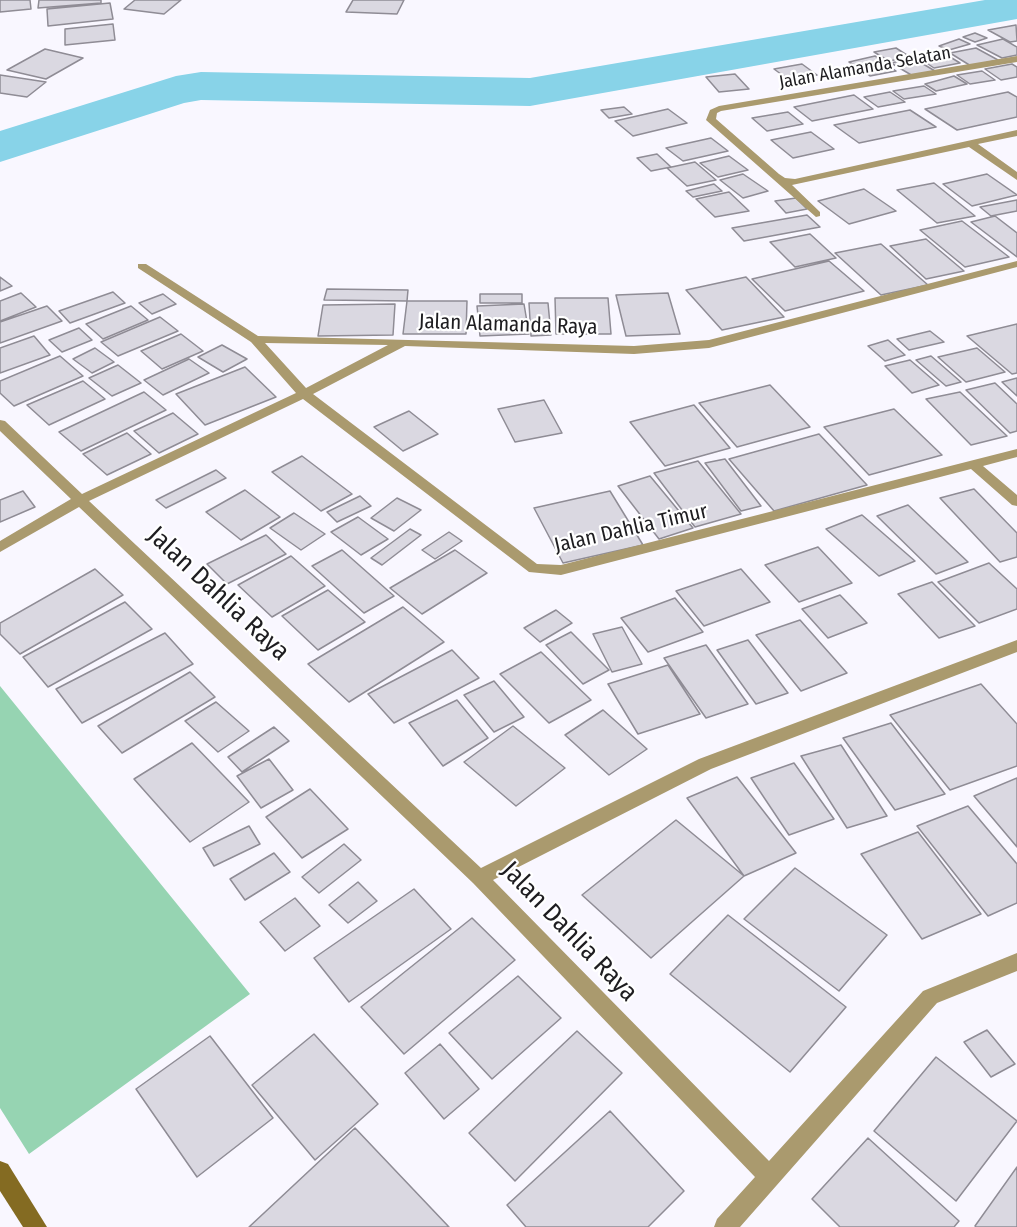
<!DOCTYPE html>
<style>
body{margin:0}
canvas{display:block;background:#f9f7ff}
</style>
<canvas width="1017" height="1227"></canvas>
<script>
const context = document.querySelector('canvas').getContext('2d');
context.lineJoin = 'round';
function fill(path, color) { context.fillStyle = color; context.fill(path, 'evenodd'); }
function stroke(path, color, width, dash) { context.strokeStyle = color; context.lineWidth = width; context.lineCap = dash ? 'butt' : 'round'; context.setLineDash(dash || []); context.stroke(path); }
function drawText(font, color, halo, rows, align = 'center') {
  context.font = font + ' "Fira Sans Condensed",sans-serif'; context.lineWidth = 4.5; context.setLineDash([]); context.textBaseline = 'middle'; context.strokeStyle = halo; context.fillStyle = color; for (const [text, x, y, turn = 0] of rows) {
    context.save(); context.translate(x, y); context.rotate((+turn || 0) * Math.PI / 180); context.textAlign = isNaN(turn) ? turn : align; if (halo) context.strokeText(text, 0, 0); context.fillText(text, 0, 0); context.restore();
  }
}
fill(new Path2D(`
 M0 686 250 994 29 1154 0 1108Z`), '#96d4b2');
fill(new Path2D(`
 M985 0H1017V19L530 106 201 100 184 103 0 162V131L176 76 201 72 530 78Z`), '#88d3e8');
const building = new Path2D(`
 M0 0H30L31 9 0 12Z
 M39 0H101V3L38 8Z
 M135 0H181L164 14 124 9Z
 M353 0H404L397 14 346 12Z
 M110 3 113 19 48 26 47 9Z
 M113 24 115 40 65 45V29Z
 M1016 25 1017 41 1010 42 988 30Z
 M975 33 987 38 975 42 963 37Z
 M959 39 970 44 949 50 939 46Z
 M1003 39 1017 47V55L1002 58 977 45Z
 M896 48 910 57 889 61 874 52Z
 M976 48 998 60 971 66 950 53Z
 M45 49 83 58 46 79 7 70Z
 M942 52 960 63 934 68 916 56Z
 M875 56 885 62 859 68 849 62Z
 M913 58 935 71 913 76 891 63Z
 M802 64 817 75 789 80 774 69Z
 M886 64 896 71 870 76 860 68Z
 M1012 64 1017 67V77L1001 80 985 69Z
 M982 71 995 80 970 84 957 75Z
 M735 74 749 89 719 92 706 77Z
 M0 75 46 82 27 97 0 93Z
 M954 76 967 84 936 91 925 84Z
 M924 86 936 94 904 99 893 91Z
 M890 92 905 102 878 107 864 97Z
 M1008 92 1017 97V117L957 130 925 109Z
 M854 95 873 109 812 121 794 107Z
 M624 107 632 114 609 118 601 110Z
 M668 109 687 123 633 136 615 121Z
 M910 110 936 127 859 143 834 125Z
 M788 112 803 124 767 131 752 118Z
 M811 132 834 149 793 158 771 140Z
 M711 138 728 151 683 161 666 148Z
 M657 154 671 167 651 171 637 158Z
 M729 156 748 170 718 177 700 163Z
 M695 162 716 180 687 186 667 168Z
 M743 174 768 191 743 198 720 180Z
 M987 174 1017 195 972 206 943 184Z
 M934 183 975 216 937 223 897 190Z
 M714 184 722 191 693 197 686 191Z
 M864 189 896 211 849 224 818 201Z
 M729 192 749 211 715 217 696 199Z
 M796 198 807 209 786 213 775 201Z
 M1017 200V211L991 216 980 207Z
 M807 215 820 227 744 241 732 228Z
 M995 216 1017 233V257L971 222Z
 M962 221 1009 257 965 267 920 230Z
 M810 234 836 258 795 267 770 242Z
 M926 239 964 271 926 279 890 246Z
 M881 244 928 285 881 295 835 253Z
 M829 261 864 291 785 311 752 279Z
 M0 277 12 286 0 291Z
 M746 277 784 317 722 330 686 290Z
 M327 289 408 290 407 301 324 300Z
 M113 292 125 303 70 323 59 311Z
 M21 293 36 307 0 321V301Z
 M668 293 680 334 626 336 616 295Z
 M163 294 176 304 152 314 139 303Z
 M480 294H522V303H480Z
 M555 298H608L611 334H556Z
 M407 301H467L466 334H403Z
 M529 303H548L551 335 531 336Z
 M395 304 393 335 318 336 323 305Z
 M524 304 529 334 480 336 477 306Z
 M47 306 62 321 0 343V322Z
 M131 306 148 320 103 339 86 324Z
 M160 317 178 331 118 356 101 342Z
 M1017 324V373L1012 374 967 336Z
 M79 328 92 340 62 352 49 340Z
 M930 331 944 342 909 350 897 339Z
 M181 334 203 351 162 369 141 351Z
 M34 336 50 355 0 373V348Z
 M888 340 905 355 885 361 868 346Z
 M222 345 247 359 223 372 198 357Z
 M95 348 114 362 92 373 73 359Z
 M977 348 1005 372 966 382 938 357Z
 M60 356 83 376 14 406 0 393V381Z
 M931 356 961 382 946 386 916 360Z
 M189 359 209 373 163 395 144 380Z
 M910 360 939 385 912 393 885 366Z
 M118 365 141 383 112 396 89 378Z
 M245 367 276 397 205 425 176 394Z
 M1017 378V396L1002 382Z
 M83 381 105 399 49 425 27 405Z
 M995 383 1017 404V431L1010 433 966 390Z
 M770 385 810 427 737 447 699 403Z
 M144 392 166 410 81 451 59 432Z
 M960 392 1007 436 971 445 926 399Z
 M544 400 562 433 515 442 498 409Z
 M694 405 730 448 665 466 630 422Z
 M894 409 942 455 869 475 824 427Z
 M409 411 438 434 403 451 374 427Z
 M173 413 198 434 159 453 134 431Z
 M127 433 151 454 107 475 83 454Z
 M819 434 867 485 774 511 729 459Z
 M302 456 352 494 321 511 272 472Z
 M725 459 761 506 741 511 705 463Z
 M698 461 741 514 695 527 654 473Z
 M216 470 226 478 166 508 156 500Z
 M650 476 693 528 659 539 618 486Z
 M974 489 1017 533V557L1000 562 940 498Z
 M245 490 280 517 241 540 206 512Z
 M23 491 35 507 0 522V500Z
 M610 491 643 545 563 563 534 508Z
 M360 496 371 506 337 522 327 512Z
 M397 498 421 510 394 531 371 518Z
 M908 505 968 562 936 574 877 516Z
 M294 513 325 534 301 550 270 528Z
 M862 515 915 561 879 576 826 529Z
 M358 517 388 539 361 555 331 532Z
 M410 529 421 535 382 565 371 558Z
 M449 532 462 541 435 559 422 550Z
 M266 535 286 554 227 584 207 564Z
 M818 547 852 583 799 602 765 565Z
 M342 550 394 596 364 613 312 566Z
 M455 550 487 573 422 614 390 588Z
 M291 556 325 586 272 617 238 585Z
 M989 563 1017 589V609L979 623 938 582Z
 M95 569 123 595 20 654 0 634V623Z
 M741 569 770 602 704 626 676 591Z
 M932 582 975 626 939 638 898 594Z
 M328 590 365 622 318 650 282 616Z
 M840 595 867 623 828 638 802 609Z
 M675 598 703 632 648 652 621 618Z
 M125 602 152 629 48 687 23 657Z
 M403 607 444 642 349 702 308 664Z
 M556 610 572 623 540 642 524 628Z
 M800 620 847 673 801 691 756 635Z
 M622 627 642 664 612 672 593 634Z
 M571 632 609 670 583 684 546 645Z
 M165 633 193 664 82 723 56 689Z
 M748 640 788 693 756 704 717 650Z
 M706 645 748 704 706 718 664 658Z
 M452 650 479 678 394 723 368 694Z
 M541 652 591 700 549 723 500 674Z
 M668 665 700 714 638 734 608 684Z
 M190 672 215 697 122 753 98 726Z
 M494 681 524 717 494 732 464 695Z
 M981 684 1017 724V766L950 790 890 715Z
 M457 700 488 738 443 766 409 723Z
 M216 702 249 731 218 752 185 721Z
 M603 710 647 749 609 775 565 735Z
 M891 723 945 794 895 810 843 738Z
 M513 726 565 768 516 806 464 762Z
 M274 727 289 741 242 772 228 757Z
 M192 743 249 802 190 842 134 779Z
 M841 745 887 816 847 828 801 756Z
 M269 759 293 790 261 808 237 776Z
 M794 763 834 819 789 835 751 778Z
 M737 777 796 853 744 876 687 798Z
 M1017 778V847L974 796Z
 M310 789 348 829 302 858 266 817Z
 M968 806 1017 864V903L988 916 917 826Z
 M676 820 744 876 651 958 582 895Z
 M249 826 260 844 214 866 203 848Z
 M918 832 981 914 922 939 861 854Z
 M344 844 361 860 319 893 302 877Z
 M274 853 290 872 245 900 230 879Z
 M795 868 887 935 839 991 744 919Z
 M358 882 377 901 348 923 329 905Z
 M414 889 451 929 349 1002 314 958Z
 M295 898 320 926 285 951 260 922Z
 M728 915 846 1007 790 1072 670 974Z
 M472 918 515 960 404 1054 361 1007Z
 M518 976 561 1018 492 1079 449 1033Z
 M987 1030 1015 1064 991 1077 964 1042Z
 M577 1031 622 1073 515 1181 469 1133Z
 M314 1034 378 1104 315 1160 252 1085Z
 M210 1036 273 1118 197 1177 136 1089Z
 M440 1044 479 1089 444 1119 405 1073Z
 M936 1057 1017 1121 956 1201 874 1131Z
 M610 1111 684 1191 648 1227H526L507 1205Z
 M355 1128 449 1227H249Z
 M868 1138 959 1221 954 1227H840L812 1199Z
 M1017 1167V1227H976L975 1226Z`);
fill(building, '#dad8e1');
stroke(building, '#8f8c95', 1.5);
fill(new Path2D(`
 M1017 56V62L721 111 717 113 716 119 779 174 785 178 795 179 1017 130V136L978 144 1017 172V180L969 147 792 185 820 212V216L816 217 706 120 710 110 719 106Z
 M1017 261V267L709 348 634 354 405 346 313 394 537 564 561 565 1017 449V457L983 466 1017 495V506L1012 505 971 469 561 575 529 572 303 399 89 501 481 868 699 759 1017 640V652L711 769 493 880 769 1161 923 991 1017 953V971L937 1003 740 1227H714L717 1219 755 1177 473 883 79 507 0 552V541L71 499 0 431V420L5 421 82 494 296 393 251 342 138 268V264H146L258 336 634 346 709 340ZM265 343 388 345 306 388Z`), '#aa9a6e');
fill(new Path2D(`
 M0 1161 8 1164 47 1227H23L0 1191Z`), '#846b22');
drawText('18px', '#1e1d20', '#fff', [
 ["Jalan Alamanda Selatan",865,68,-10]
]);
drawText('21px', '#1e1d20', '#fff', [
 ["Jalan Alamanda Raya",508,325,2],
 ["Jalan Dahlia Timur",631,529,-13]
]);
drawText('26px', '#1e1d20', '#fff', [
 ["Jalan Dahlia Raya",218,594,43],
 ["Jalan Dahlia Raya",569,932,46]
]);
</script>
